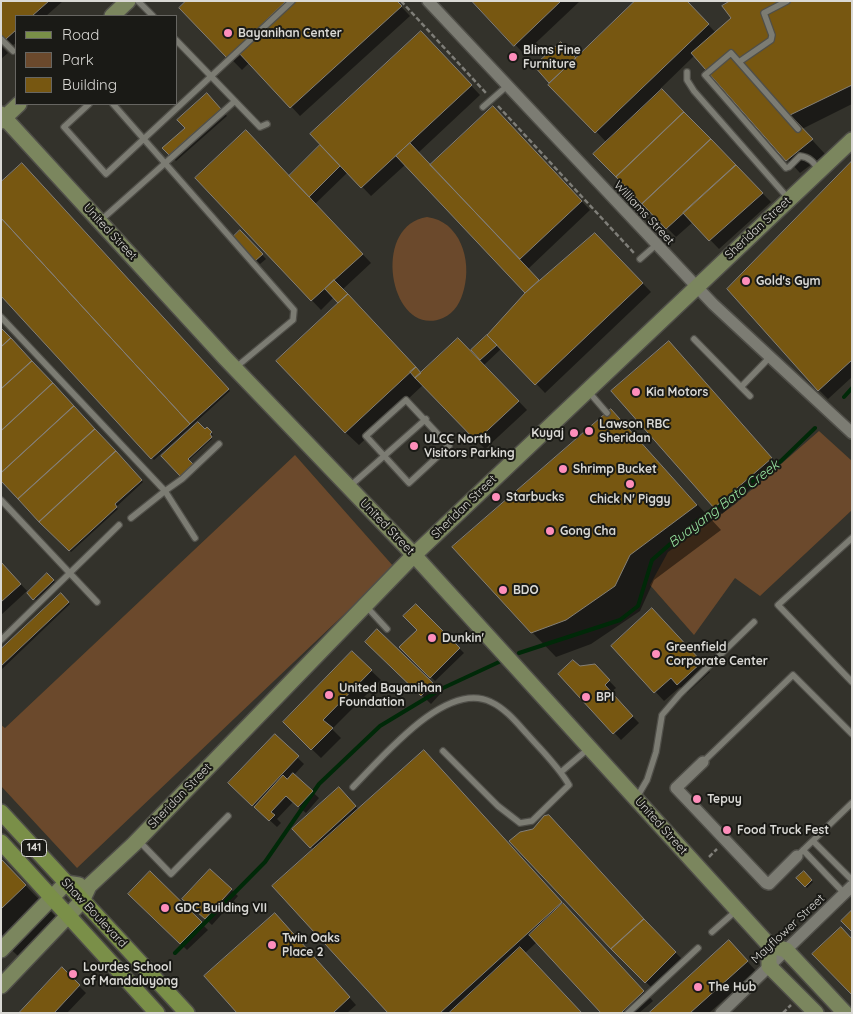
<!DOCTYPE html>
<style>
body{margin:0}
#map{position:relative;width:853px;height:1014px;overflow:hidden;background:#33322b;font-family:Quicksand,sans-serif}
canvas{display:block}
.frame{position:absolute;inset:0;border:2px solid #dad9d5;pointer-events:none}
.legend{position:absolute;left:15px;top:15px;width:162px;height:90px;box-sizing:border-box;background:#1a1a16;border:1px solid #676662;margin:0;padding:6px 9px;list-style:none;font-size:15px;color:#dad9d5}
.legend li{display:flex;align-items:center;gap:10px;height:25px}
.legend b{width:25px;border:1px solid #676662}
</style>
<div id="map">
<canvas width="853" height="1014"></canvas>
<div class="frame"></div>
<ul class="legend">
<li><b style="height:6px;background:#7a8f48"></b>Road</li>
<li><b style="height:14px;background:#6b492c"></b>Park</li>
<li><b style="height:14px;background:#775711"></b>Building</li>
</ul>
</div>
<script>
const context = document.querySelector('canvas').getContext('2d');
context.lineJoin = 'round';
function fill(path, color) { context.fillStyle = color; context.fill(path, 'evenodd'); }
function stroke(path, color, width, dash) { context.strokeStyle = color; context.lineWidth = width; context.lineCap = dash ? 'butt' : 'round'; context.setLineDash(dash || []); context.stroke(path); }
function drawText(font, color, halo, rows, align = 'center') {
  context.font = font + ' Quicksand,sans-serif'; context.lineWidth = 4; context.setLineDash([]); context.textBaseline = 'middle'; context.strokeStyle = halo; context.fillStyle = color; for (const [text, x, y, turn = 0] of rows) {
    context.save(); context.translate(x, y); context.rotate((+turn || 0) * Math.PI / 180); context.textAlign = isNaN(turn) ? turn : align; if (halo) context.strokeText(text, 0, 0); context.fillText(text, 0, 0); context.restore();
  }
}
fill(new Path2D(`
 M427 217C460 221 472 260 464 289 461 301 455 313 443 318 391 340 369 226 427 217Z
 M819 431 852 461V510L760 596 735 578 694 635 650 585 668 552 734 505Z
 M295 455 394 567 77 868 1 786V725L5 728Z`), '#6b492c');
fill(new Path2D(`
 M1 1H63L46 16H16V43L13 45 1 34Z
 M188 1H396L410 16 300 116 250 62 242 70 181 8Z
 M474 1H580L524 54Z
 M686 1 716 33 852 1V104L802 129 825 154 800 173 695 55 660 89 771 202 719 249 693 222 676 237 595 154 607 143 535 66 561 43 576 60Z
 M430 42 480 95 418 153 430 166 502 117 590 210 528 269 539 281 595 234 651 292 545 393 502 348 484 365 527 410 485 449 423 385 359 445 345 432 340 303 334 297 321 310 196 178 289 177ZM405 165 527 293 471 352 422 374 342 290 371 263 315 204 348 172 371 196Z
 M1 46 8 53 1 59Z
 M213 101 227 116 176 161 164 148Z
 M852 163V377L828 399 819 390Z
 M22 165 230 391 154 460 1 294Z
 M240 231 266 259 260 264 235 237Z
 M1 329 143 482 116 507 118 509 71 552 1 479Z
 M676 349 778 465 722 514 613 392Z
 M611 411 721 530 654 580 640 611 591 644 556 657 532 632Z
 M205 431H209L213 435 211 437 212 439 188 461 194 467 183 477 163 456Z
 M1 563 29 593 47 575 55 582 36 600 27 591 1 615Z
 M61 595 70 604 1 670V651Z
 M416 605 464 653 435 681 401 647 418 630Z
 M661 619 710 672 687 693 680 687 664 701 613 646Z
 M377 631 441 693 431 704 367 642Z
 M352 653 381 680 332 729 341 738 321 758 293 731Z
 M594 665 616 688 610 693 639 723 621 740 559 674 579 667Z
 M275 736 304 764 294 775 319 798 306 813 293 802 277 819 281 823 277 827 237 790Z
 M433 761 653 1001 639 1013H603L537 942 525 953 581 1013H390L314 850 294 829 345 795 359 810Z
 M1 860 57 918 18 956 1 940Z
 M210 870 238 896 212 925 191 906Z
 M150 873 208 930 187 950 130 894Z
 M804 873 813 882 807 888 798 878Z
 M282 922 356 1005 347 1013H239Z
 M652 929 682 959 652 988 611 948Z
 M738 951 756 971 709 1013H651Z
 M62 969 86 993 67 1013H21Z`), '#0007');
stroke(new Path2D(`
 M844 397 852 388
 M519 653 620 620 638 606 652 560 694 523 781 461 815 428
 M175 953 265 862 319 784 380 726 443 688 499 662`), '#002908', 4);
const building = new Path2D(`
 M1 1H49L32 16H16V30L6 39 1 35Z
 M186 1H286L227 58 179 8Z
 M294 1H397L402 6 290 108 238 52Z
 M472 1H561L514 46Z
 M635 1H687L709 24 595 133 548 85Z
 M730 1H852V85L790 115 813 139 786 161 691 53 731 18 722 6Z
 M421 31 472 85 361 188 310 134Z
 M561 42 576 58 549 83 534 66Z
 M662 89 684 112 616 177 593 154Z
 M207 93 221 109 169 155 162 148 185 128 177 120Z
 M493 106 582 201 520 259 430 165Z
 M684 112 711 139 642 204 616 177Z
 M246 130 363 254 311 301 195 178Z
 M711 139 736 165 666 229 642 204Z
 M410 143 539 280 525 293 396 156Z
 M320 145 340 166 309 197 289 176Z
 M852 161V360L818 391 727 289Z
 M22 163 229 389 190 424 1 218V182Z
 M736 165 763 193 709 241 683 213Z
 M1 218 190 424 151 459 1 296Z
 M240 230 263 254 255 261 233 237Z
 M595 233 643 283 535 385 487 335 525 293Z
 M334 280 348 294 338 303 325 289Z
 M348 294 416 367 345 433 276 361Z
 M1 328 11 338 1 347Z
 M487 335 497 345 480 360 471 350Z
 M11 338 32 361 1 389V347Z
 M458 338 519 401 476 441 415 378Z
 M669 341 772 458 714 508 611 391Z
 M32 361 53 383 1 431V389Z
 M416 367 421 373 415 378 410 372Z
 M53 383 74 406 1 473V431Z
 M74 406 95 429 18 499 1 481V473Z
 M611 409 697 505 630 555 615 586 566 620 531 633 452 547Z
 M198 422 205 429 207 427 212 432 210 434 212 437 188 459 193 464 180 476 161 456Z
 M95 429 116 451 39 522 18 499Z
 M116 451 142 480 115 504 117 507 69 551 39 522Z
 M1 562 21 584 1 602Z
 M47 573 54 580 33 600 27 593Z
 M61 593 69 602 1 666V649Z
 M416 604 460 648 430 678 399 647 417 630 403 616Z
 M652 608 702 662 677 685 671 678 654 693 611 646Z
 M377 629 433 683 421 696 365 642Z
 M352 651 372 670 323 720 333 728 311 750 283 722Z
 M573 660 580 666 595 664 610 680 605 685 633 716 613 734 558 674Z
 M275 734 299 756 252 806 228 783Z
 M424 750 562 902 440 1013H388L272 886Z
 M293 773 313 791 298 807 286 796 271 812 275 815 269 821 254 807 283 775 287 779Z
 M339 787 356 806 310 848 292 829Z
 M549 815 644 919 611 949 509 841 520 832 533 829 544 816Z
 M1 859 26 885 1 909Z
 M210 869 232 889 205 919 182 899Z
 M150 871 202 922 180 944 128 894Z
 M804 871 812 880 805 887 796 878Z
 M563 903 644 991 621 1013H601L529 935Z
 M852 910V932L841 921Z
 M275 913 350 997 333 1013H237L204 976Z
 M644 919 676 952 645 983 611 949Z
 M841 927 852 939V995L812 954Z
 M729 940 748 961 690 1013H649Z
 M520 947 582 1013H449Z
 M62 967 80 985 54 1013H19Z`);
fill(building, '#775711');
stroke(building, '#847f77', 1);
const lane = new Path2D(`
 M138 1 153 16
 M1 39 13 51
 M176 40 260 127 267 124
 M739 62 771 40 772 35 764 13 787 1
 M687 72V80L694 91 788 198
 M89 104 64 127 106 174 292 1
 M113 104 294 310 293 320 235 368
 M483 107 507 86
 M798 129 731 53 705 75 786 168 789 167 800 156C810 157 814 163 819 170
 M100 221 235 101
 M640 259 656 245
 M1 317 165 491 131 518
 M694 339 741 387
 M588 391 607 413
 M750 396 741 387 770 357
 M406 400 449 446 409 483 366 436Z
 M349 487 426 419
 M1 500 97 602
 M195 538 165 491 182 479 219 444
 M852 538 778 605 852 682
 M365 605 387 629
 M1 640 119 525
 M703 762 793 675 852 734
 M561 772 588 749
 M353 787C381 759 446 679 491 702 506 709 517 723 528 735 542 751 558 766 569 785L532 821 520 823 498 806 443 751
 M637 797 647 780 656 752 662 715 680 694 754 622
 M139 841 171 874 228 816
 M813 841 852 880
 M803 850 844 893
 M797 856 852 803
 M712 932 737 910
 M628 1013 698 948`);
const street = new Path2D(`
 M428 1 713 304 852 433
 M703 762 676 788 766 883 769 884 797 856
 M721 1013 852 886`);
const secondary = new Path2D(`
 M112 16 128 1
 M1 114 225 358 414 555 769 945 786 950 845 1013
 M1 121 19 104
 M769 945V966L816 1013
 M1 950 66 883 79 885
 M1 986 82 901 89 886 134 844 414 555 852 140`);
const primary = new Path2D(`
 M1 812 187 1013
 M1 842 157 1013`);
stroke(lane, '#504f49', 8);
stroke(street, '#504f49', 14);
stroke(secondary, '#504f49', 18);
stroke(primary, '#504f49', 18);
stroke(new Path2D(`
 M401 1 486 93
 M498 106 634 253
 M709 857 717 849
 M783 1013 791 1005`), '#7f7e78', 2.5, [5, 2.5]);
stroke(lane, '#7c7c73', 5.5);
stroke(street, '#7c7c73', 11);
stroke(secondary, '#7b865e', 15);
stroke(primary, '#7a8f48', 15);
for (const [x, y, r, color] of [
 [228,33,5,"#fe8ebb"],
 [513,57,5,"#fe8ebb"],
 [746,281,5,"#fe8ebb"],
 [636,392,5,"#fe8ebb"],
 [589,431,5,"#fe8ebb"],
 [574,433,5,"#fe8ebb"],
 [414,446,5,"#fe8ebb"],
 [563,469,5,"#fe8ebb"],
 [630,484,5,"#fe8ebb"],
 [496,497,5,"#fe8ebb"],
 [550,531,5,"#fe8ebb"],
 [503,590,5,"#fe8ebb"],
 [432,638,5,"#fe8ebb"],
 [656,654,5,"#fe8ebb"],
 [329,695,5,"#fe8ebb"],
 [586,697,5,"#fe8ebb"],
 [697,799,5,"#fe8ebb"],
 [727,830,5,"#fe8ebb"],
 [165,908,5,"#fe8ebb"],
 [272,945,5,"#fe8ebb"],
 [73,974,5,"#fe8ebb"],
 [698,987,5,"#fe8ebb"]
]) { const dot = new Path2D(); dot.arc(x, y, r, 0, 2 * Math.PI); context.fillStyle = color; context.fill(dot); stroke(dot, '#1a1a16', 2); }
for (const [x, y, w] of [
 [34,848,25]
]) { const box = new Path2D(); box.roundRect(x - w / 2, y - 8.5, w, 17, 4); context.fillStyle = '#1a1a16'; context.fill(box); stroke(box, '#dad9d5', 1); }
drawText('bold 11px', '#dad9d5', null, [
 ["141",34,848]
]);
drawText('bold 12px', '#dad9d5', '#1a1a16', [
 ["Bayanihan Center",238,33],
 ["Blims Fine",523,50],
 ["Furniture",523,64],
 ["Gold's Gym",756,281],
 ["Kia Motors",646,392],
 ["Lawson RBC",599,424],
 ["Sheridan",599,438],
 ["Kuyaj",564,433,"right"],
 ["ULCC North",424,439],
 ["Visitors Parking",424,453],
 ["Shrimp Bucket",573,469],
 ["Starbucks",506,497],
 ["Chick N' Piggy",630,499,"center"],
 ["Gong Cha",560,531],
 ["BDO",513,590],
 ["Dunkin'",442,638],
 ["Greenfield",666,647],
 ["Corporate Center",666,661],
 ["United Bayanihan",339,688],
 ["Foundation",339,702],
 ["BPI",596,697],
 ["Tepuy",707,799],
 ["Food Truck Fest",737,830],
 ["GDC Building VII",175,908],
 ["Twin Oaks",282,938],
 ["Place 2",282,952],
 ["Lourdes School",83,967],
 ["of Mandaluyong",83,981],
 ["The Hub",708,987]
], 'left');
drawText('12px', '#dad9d5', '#1a1a16', [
 ["Williams Street",644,213,47],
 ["Sheridan Street",758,228,-43],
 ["United Street",110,232,47],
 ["Sheridan Street",464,507,-44],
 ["United Street",387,527,46],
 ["Sheridan Street",180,796,-46],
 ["United Street",661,826,48],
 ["Shaw Boulevard",94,913,47],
 ["Mayflower Street",788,929,-43]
]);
drawText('italic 14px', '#95e39e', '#1a1a16', [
 ["Buayang Bato Creek",724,504,-37]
]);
</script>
